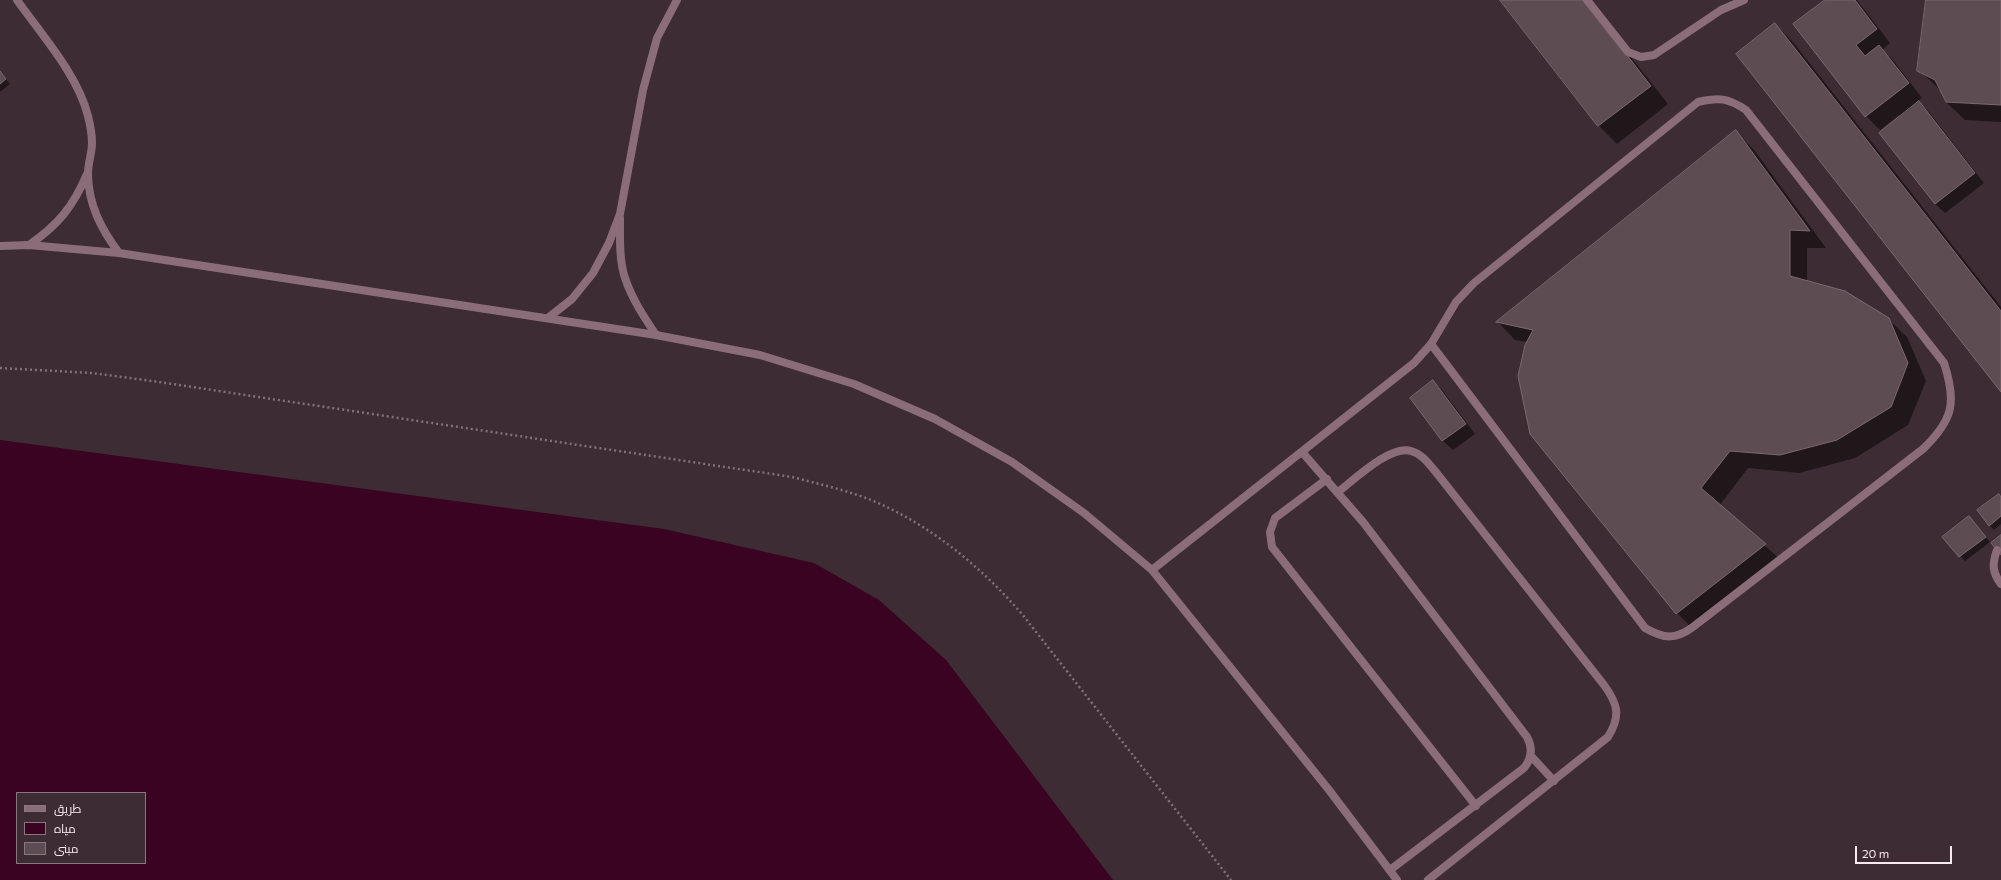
<!DOCTYPE html>
<meta charset="utf-8">
<style>
body{margin:0}
#map{position:relative;width:2001px;height:880px;overflow:hidden;background:#3d2c34;font-family:Commissioner,Cairo,sans-serif}
canvas{display:block}
.legend{position:absolute;left:16px;top:792px;width:130px;height:72px;box-sizing:border-box;background:#3d2c34;border:1px solid #87787f;margin:0;padding:5px 7px;list-style:none;font-size:12px;color:#f7ebef}
.legend li{display:flex;align-items:center;gap:8px;height:20px}
.legend b{width:20px;border:1px solid #87787f}
.scale{position:absolute;left:1855px;top:846px;width:97px;height:18px;box-sizing:border-box;border:2px solid #f7ebef;border-top:0;padding-left:5px;font-size:12px;line-height:14px;white-space:nowrap;color:#f7ebef;-webkit-text-stroke:3px #3d2c34;paint-order:stroke}
</style>
<div id="map">
<canvas width="2001" height="880"></canvas>
<ul class="legend">
<li><b style="height:5px;background:#8a6d79"></b>طريق</li>
<li><b style="height:11px;background:#3a0322"></b>مياه</li>
<li><b style="height:11px;background:#5e4c53"></b>مبنى</li>
</ul>
<div class="scale">20 m</div>
</div>
<script>
const context = document.querySelector('canvas').getContext('2d');
context.lineJoin = 'round';
function fill(path, color) { context.fillStyle = color; context.fill(path, 'evenodd'); }
function stroke(path, color, width, dash) { context.strokeStyle = color; context.lineWidth = width; context.lineCap = dash ? 'butt' : 'round'; context.setLineDash(dash || []); context.stroke(path); }
fill(new Path2D(`
 M0 440 664 529 814 563 879 600 946 660 1113 880H0ZM17 793H145V863H17Z`), '#3a0322');
fill(new Path2D(`
 M1502 0H1586L1668 104 1617 144 1599 126Z
 M1826 0H1857L1890 43 1882 50 1893 60 1922 98 1918 101 1929 112 1984 183 1945 213 1935 204 1880 133 1901 117 1899 115 1880 130 1866 116Z
 M1927 0H2001V122L1965 120 1946 102 1941 91 1919 70Z
 M1775 24 1793 42 2001 307V390Z
 M0 72 10 84 0 92Z
 M1736 132 1754 150 1826 248H1807V281L1888 319 1907 337 1926 381 1908 425 1855 458 1799 473 1748 468 1720 505 1783 562 1695 631 1677 613 1528 342 1515 340 1498 322Z
 M1433 381 1443 391 1475 434 1453 450 1443 441 1411 398Z
 M2001 498V524L1994 530 1989 525Z
 M1973 522 1990 542 1965 561 1943 537Z`), '#0007');
const building = new Path2D(`
 M1500 0H1584L1651 86 1598 126Z
 M1825 0H1855L1877 29 1856 45 1865 56 1879 45 1909 83 1865 117 1793 24Z
 M1926 0H2001V105L1946 102 1935 80 1917 71Z
 M1775 23 2001 311V392L1736 54Z
 M0 71 6 79 0 84Z
 M1919 101 1975 173 1935 204 1879 133Z
 M1736 130 1810 231 1790 230V276L1845 291 1889 318 1908 363 1891 407 1837 440 1780 455 1730 451 1701 488 1766 544 1676 614 1530 434 1518 376 1525 345 1533 330 1496 322Z
 M1433 380 1466 424 1442 441 1410 398Z
 M1999 494 2001 497V516L1989 526 1977 510Z
 M1969 516 1986 537 1959 557 1942 537Z
 M2001 535V555L1991 543Z`);
fill(building, '#5e4c53');
stroke(building, '#7c6870', 1);
stroke(new Path2D(`
 M0 368 92 373 152 381 792 477C819 484 846 490 871 500 931 525 980 566 1022 614L1231 880`), '#817278', 2.5, [2, 3]);
stroke(new Path2D(`
 M17 0C41 34 78 75 88 116 90 124 92 134 92 143 92 153 88 163 88 173 88 204 101 229 119 253
 M1587 0 1628 52 1641 57 1654 55 1721 10 1744 0
 M29 245C58 225 73 207 87 174
 M1302 452 1363 522 1527 737C1533 748 1532 758 1524 768L1390 870
 M1327 479 1275 518 1270 532 1272 547 1476 806
 M1338 492C1355 479 1390 445 1411 451 1422 454 1428 463 1435 471L1604 685C1618 704 1621 716 1608 737L1428 880
 M1997 550C1992 564 1992 572 2001 584
 M1152 570 1414 363 1431 344 1456 302 1474 283 1698 102C1719 97 1728 98 1746 110L1944 363C1957 403 1953 420 1923 449L1693 627C1675 640 1664 639 1645 628L1431 344
 M1531 756 1554 781`), '#8a6d79', 8);
stroke(new Path2D(`
 M620 218C620 237 619 260 625 278 632 299 644 317 656 335
 M548 318 572 299 593 273 609 243 620 214 643 90 657 38 677 0`), '#8a6d79', 8);
stroke(new Path2D(`
 M0 246 29 245 119 253 656 335 760 355 854 384 935 419 1012 462 1084 513 1152 570 1329 790 1397 880`), '#8a6d79', 8);
</script>
